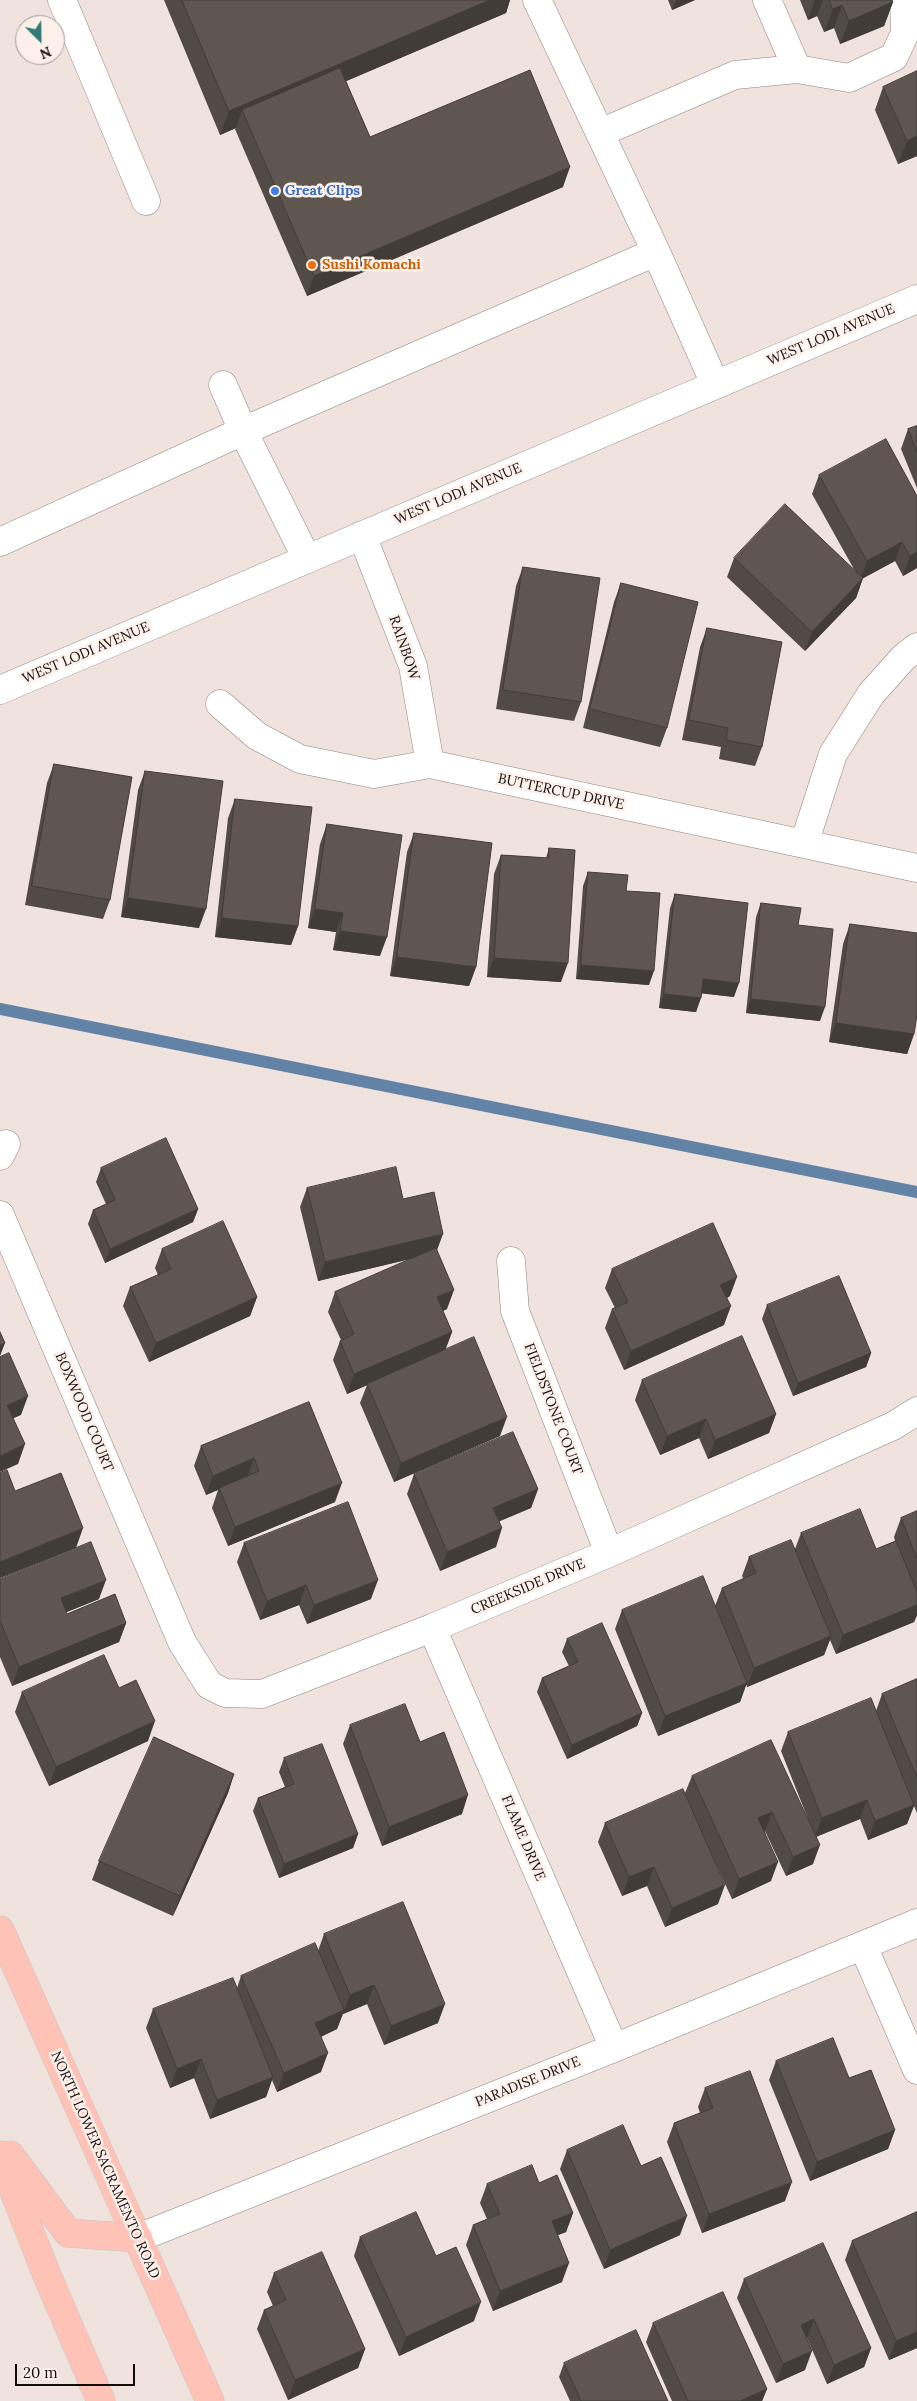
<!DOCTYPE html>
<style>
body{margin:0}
#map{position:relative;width:917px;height:2401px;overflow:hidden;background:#f0e3de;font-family:Lora,serif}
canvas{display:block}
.north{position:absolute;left:15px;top:15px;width:50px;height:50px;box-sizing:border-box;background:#fdf0eb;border:1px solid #9f9591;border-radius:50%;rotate:157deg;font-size:14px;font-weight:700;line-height:20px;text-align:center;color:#110d0b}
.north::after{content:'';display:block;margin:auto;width:18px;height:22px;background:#327b75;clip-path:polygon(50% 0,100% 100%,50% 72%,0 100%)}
.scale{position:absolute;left:15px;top:2364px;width:120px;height:22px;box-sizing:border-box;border:2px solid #110d0b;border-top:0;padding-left:6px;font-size:15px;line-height:18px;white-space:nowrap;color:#110d0b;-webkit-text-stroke:4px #fdf0eb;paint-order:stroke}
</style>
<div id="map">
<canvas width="917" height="2401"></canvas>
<div class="north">N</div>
<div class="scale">20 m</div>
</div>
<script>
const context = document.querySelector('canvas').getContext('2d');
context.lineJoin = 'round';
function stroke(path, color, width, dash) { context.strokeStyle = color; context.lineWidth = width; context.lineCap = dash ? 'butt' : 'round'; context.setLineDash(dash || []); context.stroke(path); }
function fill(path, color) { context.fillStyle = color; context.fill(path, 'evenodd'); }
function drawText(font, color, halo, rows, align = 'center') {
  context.font = font + ' Lora,serif'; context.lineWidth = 5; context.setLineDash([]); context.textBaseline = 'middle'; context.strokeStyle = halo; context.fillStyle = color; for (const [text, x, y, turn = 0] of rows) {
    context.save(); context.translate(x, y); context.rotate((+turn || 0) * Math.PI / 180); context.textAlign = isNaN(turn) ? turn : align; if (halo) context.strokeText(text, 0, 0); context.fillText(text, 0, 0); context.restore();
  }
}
stroke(new Path2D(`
 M0 1009 917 1192`), '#6283a6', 12);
const minor = new Path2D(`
 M62 0 146 201
 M537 0 656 252 715 384
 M767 0 797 69
 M600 133 735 75 797 69 849 78 894 57 905 33 904 0
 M223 385 243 431 307 559
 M362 535 413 666 430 764
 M0 542 243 431 656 252
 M0 690 917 299
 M220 704 257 736 300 759 374 774 430 764 917 868
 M804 844 833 754 871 694 904 657 917 647
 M0 1156 6 1144
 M0 1215 182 1642 209 1685 225 1693 262 1694 432 1628 609 1553 893 1426 917 1411
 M511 1261 515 1311 609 1553
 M432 1628 614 2048
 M863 1946 917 2070
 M138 2238 614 2048 917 1923`);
const major = new Path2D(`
 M0 1930 210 2401
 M0 2155 46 2273 101 2401
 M10 2155 68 2233 138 2238`);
stroke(minor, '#8e827d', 29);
stroke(major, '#c6c5c4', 29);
stroke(minor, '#fff', 28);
stroke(major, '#fec2b7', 28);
fill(new Path2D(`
 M164 0H510L506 13 346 81 370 137 563 187 307 296 235 129 236 128 220 135Z
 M668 0H695L672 10Z
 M800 0H892L893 2 884 26 840 44 834 28 824 32 817 16 808 20Z
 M917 71V156L898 164 875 110 883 87Z
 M917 426V488L901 449 908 429Z
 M819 475 917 496V568L903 576 895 561 863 578 856 598 805 651 727 577 734 558 855 571 812 494Z
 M523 567 581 702 574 721 496 709 516 586Z
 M621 583 667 728 660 747 583 728 614 602Z
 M707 628 762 747 755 766 719 759 721 747 682 740 700 647Z
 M54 764 110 900 103 919 25 905 47 783Z
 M145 771 199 928 121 917 138 790Z
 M235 799 298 926 291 945 215 937 228 818Z
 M327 824 380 956 333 950 336 932 308 928 320 844Z
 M414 833 476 967 469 986 390 976 407 852Z
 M549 848 561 982 487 977 494 874 501 855 546 858Z
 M588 872 626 891 649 985 576 979 583 886Z
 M675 894 734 997 702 993 696 1012 659 1008 670 908Z
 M761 903 798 925 820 1021 746 1013 756 917Z
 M850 924 914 1034 907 1054 829 1042 843 944Z
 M101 1168 198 1209 193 1222 105 1263 88 1224 93 1210 106 1204 96 1182Z
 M307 1188 403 1199 437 1251 447 1309 443 1311 452 1332 445 1350 500 1436 394 1482 360 1403 367 1385 347 1394 333 1360 340 1341 341 1340 328 1312 335 1292 413 1258 318 1281 300 1207Z
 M162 1249 257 1297 250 1316 149 1362 123 1306 130 1287 158 1275 155 1268Z
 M612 1269 730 1296 727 1298 724 1325 624 1370 605 1328 612 1309 615 1308 605 1288Z
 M767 1305 871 1353 866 1367 793 1396 762 1319Z
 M642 1380 776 1414 769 1433 708 1459 699 1438 660 1455 635 1400Z
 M309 1402 335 1502 228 1546 212 1508 218 1490 206 1495 194 1466 201 1446Z
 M414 1474 538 1489 531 1508 499 1521 496 1547 440 1571 407 1494Z
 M917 1511V1615L914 1622 836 1654 830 1640 824 1655 747 1687 746 1684 740 1702 658 1736 615 1629 622 1610 715 1606 722 1588 744 1579 742 1576 749 1557 795 1549 801 1533 876 1549 895 1541 894 1537 901 1518Z
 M244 1543 371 1599 307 1624 299 1605 260 1620 237 1562Z
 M0 1579 99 1599 67 1612V1614L126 1623 119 1642 12 1686 0 1657Z
 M567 1639 642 1713 637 1726 567 1759 537 1692 542 1678 569 1666 562 1652Z
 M917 1679V1813L914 1806 907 1824 868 1840 860 1819 816 1837 813 1864 786 1876 765 1831 771 1881 732 1899 715 1862 718 1904 665 1927 647 1886 622 1896 598 1842 605 1823 685 1793 692 1776 808 1819 781 1751 788 1732 876 1711 882 1694Z
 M119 1688 148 1741 49 1786 15 1712 22 1692Z
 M350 1725 420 1742 462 1814 382 1846 343 1744Z
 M284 1758 358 1834 353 1848 279 1878 253 1811 258 1798 285 1787 279 1772Z
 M234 1774 228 1793 173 1916 92 1880 99 1861Z
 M324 1934 438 2023 384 2045 367 2004 343 2014 337 2029 321 2037V2072L277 2092 272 2080 266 2097 210 2119 194 2078 170 2088 146 2028 153 2009 237 1988 241 1976 318 1951Z
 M776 2061 849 2078 895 2130 888 2149 810 2181 769 2080Z
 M705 2088 785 2201 702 2233 667 2142 674 2123 700 2113 698 2107Z
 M567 2150 641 2166 680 2235 604 2269 560 2169Z
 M539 2183 573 2213 566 2232 558 2235 562 2282 493 2311 466 2245 473 2225 487 2219 480 2203 487 2184Z
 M917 2212V2348L889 2360 845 2260 852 2241Z
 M360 2237 436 2256 474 2321 399 2356 354 2256Z
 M274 2273 365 2349 358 2368 288 2400 257 2329 264 2310 273 2306 267 2292Z
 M744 2279 871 2348 864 2367 827 2384 807 2338 805 2370 776 2383 737 2298Z
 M653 2323 767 2389 762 2401H672L646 2342Z
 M564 2363 668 2401H570L559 2377Z`), '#524a44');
fill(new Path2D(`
 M490 0H510L506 13 248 123 242 110 236 128 220 135 229 111Z
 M676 0H695L672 10Z
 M815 0H823L817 16 808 20Z
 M893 2 884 26 840 44 849 21Z
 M842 5 834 28 824 32 833 9Z
 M917 136V156L898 164 907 141Z
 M570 167 563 187 307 296 314 276Z
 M902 542 895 561 860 580 867 561Z
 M917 552V568L903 576 910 556Z
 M863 578 856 598 805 651 812 632Z
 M128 898 206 909 199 928 121 917Z
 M315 909 343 913 336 932 308 928Z
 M222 918 298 926 291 945 215 937Z
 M340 931 387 937 380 956 333 950Z
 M397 957 476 967 469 986 390 976Z
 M494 958 568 963 561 982 487 977Z
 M581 965 654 971 649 985 576 979Z
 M703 979 739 983 734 997 698 993Z
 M664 994 701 998 696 1012 659 1008Z
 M751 999 825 1007 820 1021 746 1013Z
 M836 1023 914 1034 907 1054 829 1042Z
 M198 1209 193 1222 105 1263 110 1249Z
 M443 1234 436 1253 318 1281 325 1262Z
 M737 1277 730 1296 714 1304 720 1285Z
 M454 1290 447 1309 430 1316 437 1297Z
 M257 1297 250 1316 149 1362 156 1343Z
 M731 1306 724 1325 624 1370 631 1351Z
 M452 1332 445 1351 347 1394 354 1374Z
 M5 1343 0 1356V1345Z
 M871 1353 866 1367 793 1396 798 1383Z
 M28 1396 21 1415 0 1424 7 1405Z
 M776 1414 769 1433 708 1459 715 1440Z
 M507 1417 500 1436 394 1482 401 1463Z
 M706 1419 699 1438 660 1455 667 1436Z
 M25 1444 18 1464 0 1472V1456Z
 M254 1458 247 1477 206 1495 213 1476Z
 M342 1483 335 1502 228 1546 235 1527Z
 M538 1489 531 1508 486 1527 493 1508Z
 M83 1528 76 1548 0 1578V1562Z
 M502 1528 496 1547 440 1571 447 1552Z
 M106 1580 99 1599 54 1617 61 1598Z
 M378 1580 371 1599 307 1624 314 1605Z
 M306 1585 299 1605 260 1620 267 1601Z
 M917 1605V1615L914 1622 836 1654 843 1635Z
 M126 1623 119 1642 12 1686 19 1667Z
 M831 1636 824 1655 747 1687 754 1668Z
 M747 1683 740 1702 658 1736 665 1716Z
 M642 1713 637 1726 567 1759 572 1745Z
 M155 1721 148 1741 49 1786 56 1767Z
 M234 1774 228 1793 173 1916 180 1896Z
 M468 1795 462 1814 382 1846 389 1827Z
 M867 1800 860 1819 815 1837 822 1818Z
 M914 1805 907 1824 868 1840 875 1821Z
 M772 1812 765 1831 752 1838 758 1818Z
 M358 1834 353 1848 279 1878 284 1864Z
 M820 1845 813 1864 786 1876 793 1857Z
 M778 1862 771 1881 732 1899 739 1879Z
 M654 1867 647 1886 622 1896 629 1877Z
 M725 1885 718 1904 665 1927 672 1908Z
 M374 1985 367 2004 343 2014 350 1995Z
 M445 2004 438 2023 384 2045 391 2026Z
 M344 2010 337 2029 308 2042 315 2023Z
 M328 2053 321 2072 277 2092 284 2073Z
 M201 2059 194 2078 170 2088 177 2069Z
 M273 2077 266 2097 210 2119 217 2100Z
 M895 2130 888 2149 810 2181 817 2162Z
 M792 2182 785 2201 702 2233 709 2214Z
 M573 2213 566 2232 545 2240 552 2221Z
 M687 2216 680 2235 604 2269 610 2250Z
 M569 2263 562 2282 493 2311 500 2291Z
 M481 2302 474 2321 399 2356 406 2337Z
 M814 2319 807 2338 801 2325Z
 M917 2332V2348L889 2360 896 2341Z
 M871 2348 864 2367 827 2384 834 2365Z
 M365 2349 358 2368 288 2400 295 2380Z
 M812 2351 805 2370 776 2383 783 2364Z
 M767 2389 762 2401H740Z`), '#423c37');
const building = new Path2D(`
 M182 0H490L229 111Z
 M829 0H892L893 2 849 21 842 5 833 9Z
 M340 68 370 137 530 70 570 167 314 276 242 110Z
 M917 71V136L907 141 883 87Z
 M917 426V452L908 429Z
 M886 439 917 496V552L910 556 902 542 867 561 819 475Z
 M785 504 863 578 812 632 734 558Z
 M523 567 600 578 581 702 503 690Z
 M621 583 698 602 667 728 590 709Z
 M707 628 782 642 762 747 726 740 728 728 689 720Z
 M54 764 132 777 110 900 32 886Z
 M145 771 223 781 206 909 128 898Z
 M235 799 312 807 298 926 222 918Z
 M327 824 402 835 387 937 340 931 343 913 315 909Z
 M414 833 492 843 476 967 397 957Z
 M549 848 575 850 568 963 494 958 501 855 549 858Z
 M588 872 628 875 626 891 660 893 654 971 581 965Z
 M675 894 748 903 739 983 703 979 701 998 664 994Z
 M761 903 801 908 798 925 833 929 825 1007 751 999Z
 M850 924 917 933V1015L914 1034 836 1023Z
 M166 1138 198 1209 110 1249 93 1210 115 1200 101 1168Z
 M396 1167 403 1199 434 1192 443 1234 325 1262 307 1188Z
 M223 1221 257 1297 156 1343 130 1287 171 1269 162 1249Z
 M713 1223 737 1277 720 1285 731 1306 631 1351 612 1309 628 1302 612 1269Z
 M436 1248 454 1290 437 1297 452 1332 354 1374 340 1341 354 1334 335 1292Z
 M839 1276 871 1353 798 1383 767 1305Z
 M0 1332 5 1343 0 1345Z
 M742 1336 776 1414 715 1440 706 1419 667 1436 642 1380Z
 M474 1337 507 1417 401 1463 367 1384Z
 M9 1353 28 1396 7 1405 25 1444 0 1456V1357Z
 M309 1402 342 1483 235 1527 219 1488 259 1471 254 1458 213 1476 201 1446Z
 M513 1432 538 1489 493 1508 502 1528 447 1552 414 1474Z
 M7 1470 15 1491 61 1473 83 1528 0 1562V1473Z
 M348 1502 378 1580 314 1605 306 1585 267 1601 244 1543Z
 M860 1509 876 1549 896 1541 917 1592V1605L843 1635 801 1533Z
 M917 1511V1559L901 1518Z
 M791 1540 831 1636 754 1668 722 1588 756 1573 749 1557Z
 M91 1542 106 1580 61 1598 67 1614 115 1594 126 1623 19 1667 0 1621V1579Z
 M703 1576 747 1683 665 1716 622 1610Z
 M602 1623 642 1713 572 1745 542 1678 578 1662 567 1639Z
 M104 1655 119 1688 136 1680 155 1721 56 1767 22 1692Z
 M917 1679V1778L882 1694Z
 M871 1698 914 1805 875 1821 867 1800 822 1818 788 1732Z
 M405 1704 420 1742 444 1732 468 1795 389 1827 350 1725Z
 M154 1737 234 1774 180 1896 99 1861Z
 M771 1740 820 1845 793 1857 772 1812 758 1818 778 1862 739 1879 692 1776Z
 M322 1744 358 1834 284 1864 258 1798 294 1784 284 1758Z
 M683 1789 725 1885 672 1908 654 1867 629 1877 605 1823Z
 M403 1902 445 2004 391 2026 374 1985 350 1995 324 1934Z
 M315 1943 344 2010 315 2023 328 2053 284 2073 241 1976Z
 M233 1978 273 2077 217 2100 201 2059 177 2069 153 2009Z
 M833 2038 849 2078 871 2070 895 2130 817 2162 776 2061Z
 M750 2071 792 2182 709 2214 674 2123 713 2108 705 2088Z
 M623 2125 641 2166 661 2157 687 2216 610 2250 567 2150Z
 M532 2165 539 2183 557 2175 573 2213 552 2221 569 2263 500 2291 473 2225 500 2214 487 2184Z
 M416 2212 436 2256 456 2247 481 2302 406 2337 360 2237Z
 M917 2212V2332L896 2341 852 2241Z
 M823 2243 871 2348 834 2365 814 2319 801 2325 812 2351 783 2364 744 2279Z
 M322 2252 365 2349 295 2380 264 2310 286 2300 274 2273Z
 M723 2292 767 2389 740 2401H688L653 2323Z
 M636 2330 668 2401H581L564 2363Z`);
fill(building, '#5f564f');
stroke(building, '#423c37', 1);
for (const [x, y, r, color] of [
 [275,191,5,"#3f7fe0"],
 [312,265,5,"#e8710a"]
]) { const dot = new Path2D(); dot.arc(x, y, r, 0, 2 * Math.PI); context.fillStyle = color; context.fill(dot); stroke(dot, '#fdf0eb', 2); }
drawText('bold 14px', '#366cbe', '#fdf0eb', [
 ["Great Clips",285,191]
], 'left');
drawText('bold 14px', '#c56008', '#fdf0eb', [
 ["Sushi Komachi",322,265]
], 'left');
drawText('14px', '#110d0b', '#fdf0eb', [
 ["WEST LODI AVENUE",831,335,-23],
 ["WEST LODI AVENUE",458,494,-23],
 ["RAINBOW",404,648,71],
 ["WEST LODI AVENUE",86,653,-23],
 ["BUTTERCUP DRIVE",561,792,12],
 ["FIELDSTONE COURT",553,1409,69],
 ["BOXWOOD COURT",84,1412,67],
 ["CREEKSIDE DRIVE",528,1587,-23],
 ["FLAME DRIVE",523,1838,67],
 ["PARADISE DRIVE",528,2082,-22],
 ["NORTH LOWER SACRAMENTO ROAD",105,2165,66]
]);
</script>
